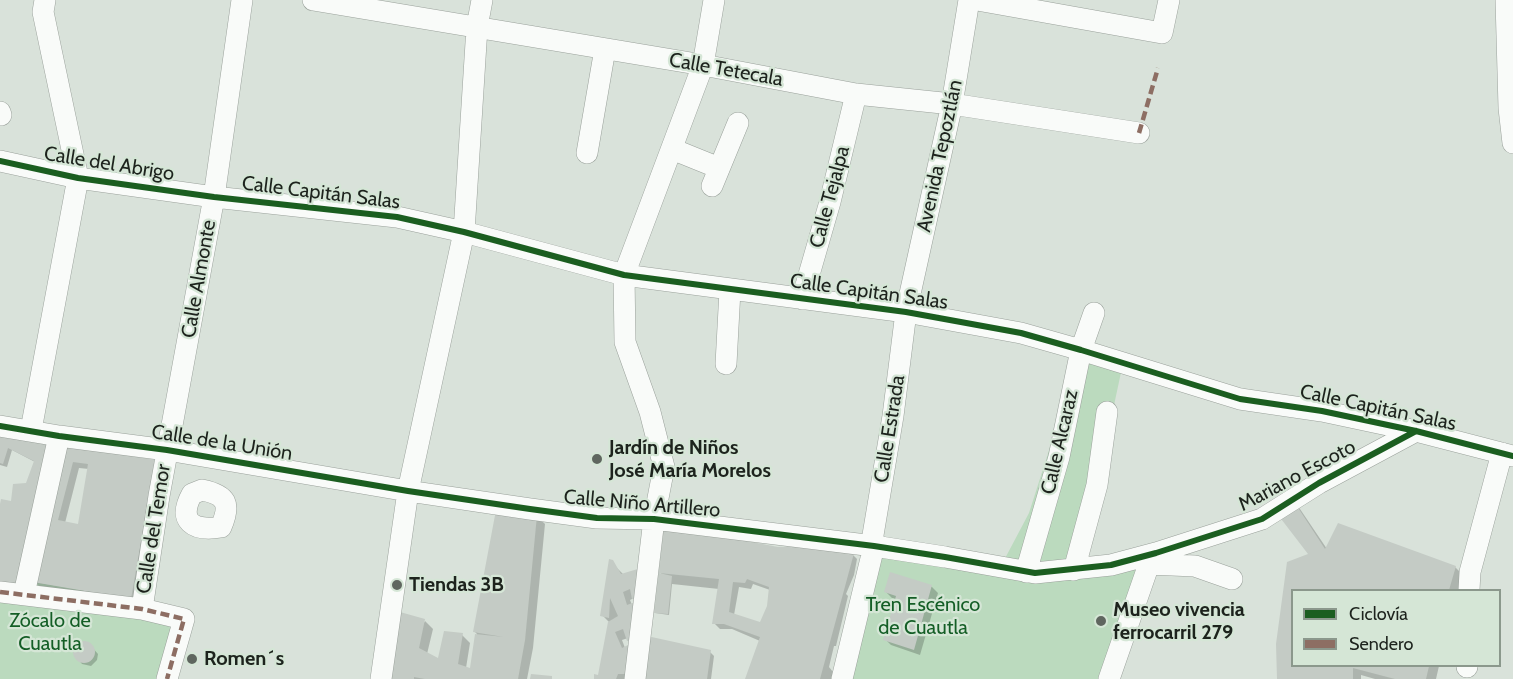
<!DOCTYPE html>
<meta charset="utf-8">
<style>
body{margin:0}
#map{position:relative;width:1513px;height:679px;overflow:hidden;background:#d9e2da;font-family:Cabin,sans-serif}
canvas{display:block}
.legend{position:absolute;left:1291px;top:589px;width:210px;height:78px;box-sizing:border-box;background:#d5e6d6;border:2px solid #8b988c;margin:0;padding:8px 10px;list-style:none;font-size:18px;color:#1d231d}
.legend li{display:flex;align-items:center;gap:12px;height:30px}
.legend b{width:30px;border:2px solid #8b988c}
</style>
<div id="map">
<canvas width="1513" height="679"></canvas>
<ul class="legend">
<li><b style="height:8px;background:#1b5e20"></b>Ciclovía</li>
<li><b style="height:8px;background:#8d6e63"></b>Sendero</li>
</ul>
</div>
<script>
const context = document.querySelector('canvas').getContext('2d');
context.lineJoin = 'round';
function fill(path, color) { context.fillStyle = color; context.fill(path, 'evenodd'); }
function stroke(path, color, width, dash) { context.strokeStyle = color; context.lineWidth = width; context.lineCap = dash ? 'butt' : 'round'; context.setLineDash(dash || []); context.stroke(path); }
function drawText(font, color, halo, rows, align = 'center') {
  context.font = font + ' Cabin,sans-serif'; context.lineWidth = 4.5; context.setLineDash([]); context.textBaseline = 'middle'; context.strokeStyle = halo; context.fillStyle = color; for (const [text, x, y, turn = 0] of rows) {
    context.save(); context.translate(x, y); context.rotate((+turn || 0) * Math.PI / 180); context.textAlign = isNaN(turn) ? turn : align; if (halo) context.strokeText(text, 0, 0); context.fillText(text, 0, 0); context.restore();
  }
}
fill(new Path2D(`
 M1081 350 1123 363 1097 485 1074 569 1156 553 1109 679H842L874 546 1001 566 1029 513Z
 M0 582H33L143 599 184 619 176 679H0Z`), '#bbdabe');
fill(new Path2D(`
 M0 435 51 445 0 586V514L12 503 27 485 35 462 12 450 7 467 0 465Z
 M64 446 153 512 135 602 39 586 35 582ZM79 468 89 469 79 526 65 523Z
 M1292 501 1300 509 1327 549 1455 567 1463 575 1459 590H1292V666H1439L1436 679H1375L1361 675V679H1278L1288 563 1310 555Z
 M537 516 545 524 533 648 527 679H392L425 621 433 629 427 654 439 660 462 635 470 643 466 668 472 670 477 634 475 632Z
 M731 540 778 548 853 555 857 559 854 575 846 594 848 596 836 646H834L829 667 833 672 831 679H747L760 641 732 629H720L714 623 719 589 672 584 669 615 655 613 661 573ZM753 584 770 590 768 607 761 624 734 615 739 587 751 589Z
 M610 561 624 575 640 569 648 577 650 584 647 585 646 606 638 607 643 612 644 617 640 618 642 625H639L642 633H640L642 640 639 641 640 648H637L628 638 622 640 625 648 628 647 636 655 638 661 637 679H595L596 676H599L610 623 602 615ZM634 598 638 602 632 605 630 600Z
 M891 574 932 587 938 593 920 655 891 645 885 639 897 599 892 598 886 592Z
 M83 643 90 645 98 654 97 660 91 666 82 664 74 654 75 648Z
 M710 652 714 656 711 679H644Z`), '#0003');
fill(new Path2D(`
 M0 433 52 443 19 584 0 582V504L1 499 11 501 13 484 26 483 34 461 8 448 3 464 0 463Z
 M63 444 155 460 131 599 33 582ZM73 462 88 464 78 524 58 520Z
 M1293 500 1325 549 1338 523 1456 566 1449 590H1292V666H1429L1426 679H1395L1353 668V679H1277L1276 644 1287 562 1308 554 1275 511Z
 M496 510 537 515 525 640 518 679H425L414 677V679H391L400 612 425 619 419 648 438 658 444 631 463 633 458 664 470 668 475 634 504 637 473 632Z
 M664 525 778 547 803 546 854 553 820 679H745L760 637 724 624H712L719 579 659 573 672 576 668 614 654 613ZM747 579 769 587 767 606 760 622 729 612 733 582 745 583Z
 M609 559 613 560 621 574 641 568 638 598 632 599 630 589 623 592 627 605 635 602 633 640 627 641 623 629 615 632 622 648 628 645 630 652 629 674H618L616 679H594V674L598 675 608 622 618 616 610 598 609 618 600 616Z
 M890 572 932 585 914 650 883 640 896 596 884 592Z
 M647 636 711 650 707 679H642Z
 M73 652a11 11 0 1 1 22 0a11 11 0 1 1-22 0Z
 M531 674 552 676V679H530Z`), '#c4cbc5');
const minor = new Path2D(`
 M313 0 703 65 856 94 952 104 1139 133
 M977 0 1162 33 1169 0
 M1506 0 1509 108 1513 143
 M0 112 1 115
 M672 149 719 168
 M587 153 605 49
 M0 161 78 178 214 197 397 217 464 232 624 275 906 312 1021 333 1081 350 1240 399 1322 411 1416 431 1513 456
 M712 186 738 123
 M802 299 830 202 856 94
 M726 364 730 290
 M0 426 59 436 167 450 408 491 530 509 597 518 654 519 874 546 945 557 1035 573 1111 565 1156 553 1262 519 1319 483 1416 431
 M31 430 78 178 43 12 45 0
 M202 490C227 495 231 504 221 527 193 532 177 521 192 494Z
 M1149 564 1195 566 1232 579
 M1074 570 1097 485 1107 412
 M1026 572 1059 457 1081 350 1094 313
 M1469 590 1470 572 1502 453
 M0 592 142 609 184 619 167 679
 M24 594 59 436
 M142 609 159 496 214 197 242 0
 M1467 666V667
 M381 679 408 491 464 232 477 27 482 0
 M635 679 654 519 664 467 650 412 625 342 624 275 703 65 714 0
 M842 679 874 546 873 535 893 416 906 312 952 104 969 0
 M1109 679 1149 564 1156 553`);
stroke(minor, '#9aa19b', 22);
stroke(minor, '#f9fbf9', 21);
stroke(new Path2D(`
 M1139 133 1158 68
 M0 592 142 609 184 619 167 679`), '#8d6e63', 4.5, [9, 4.5]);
stroke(new Path2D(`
 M0 161 78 178 214 197 397 217 464 232 624 275 906 312 1021 333 1081 350 1240 399 1322 411 1416 431 1513 456
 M0 426 59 436 167 450 408 491 530 509 597 518 654 519 874 546 945 557 1035 573 1111 565 1156 553 1262 519 1319 483 1416 431`), '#1b5e20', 6);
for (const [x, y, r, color] of [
 [597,459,6,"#5f665f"],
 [397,585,6,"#5f665f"],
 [1101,621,6,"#5f665f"],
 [192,659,6,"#5f665f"]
]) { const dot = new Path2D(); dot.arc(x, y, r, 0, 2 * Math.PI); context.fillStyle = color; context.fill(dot); stroke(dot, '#d5e6d6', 2); }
drawText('20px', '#1d231d', '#d5e6d6', [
 ["Calle Tetecala",726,70,10],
 ["Avenida Tepoztlán",940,156,-78],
 ["Calle del Abrigo",109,164,9],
 ["Calle Capitán Salas",321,193,7],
 ["Calle Tejalpa",830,197,-75],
 ["Calle Almonte",199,279,-80],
 ["Calle Capitán Salas",869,292,8],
 ["Calle Capitán Salas",1378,408,12],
 ["Calle Estrada",890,429,-81],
 ["Calle Alcaraz",1060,442,-77],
 ["Calle de la Unión",222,443,9],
 ["Mariano Escoto",1297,476,-28],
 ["Calle Niño Artillero",642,504,5],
 ["Calle del Temor",154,529,-81]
]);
drawText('bold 20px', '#1d231d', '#d5e6d6', [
 ["Jardín de Niños",609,448],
 ["José María Morelos",609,471],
 ["Tiendas 3B",409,585],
 ["Museo vivencia",1113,610],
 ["ferrocarril 279",1113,633],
 ["Romen´s",204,659]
], 'left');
drawText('20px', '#145e26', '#d5e6d6', [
 ["Tren Escénico",923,605],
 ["de Cuautla",923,628],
 ["Zócalo de",50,621],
 ["Cuautla",50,644]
]);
</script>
